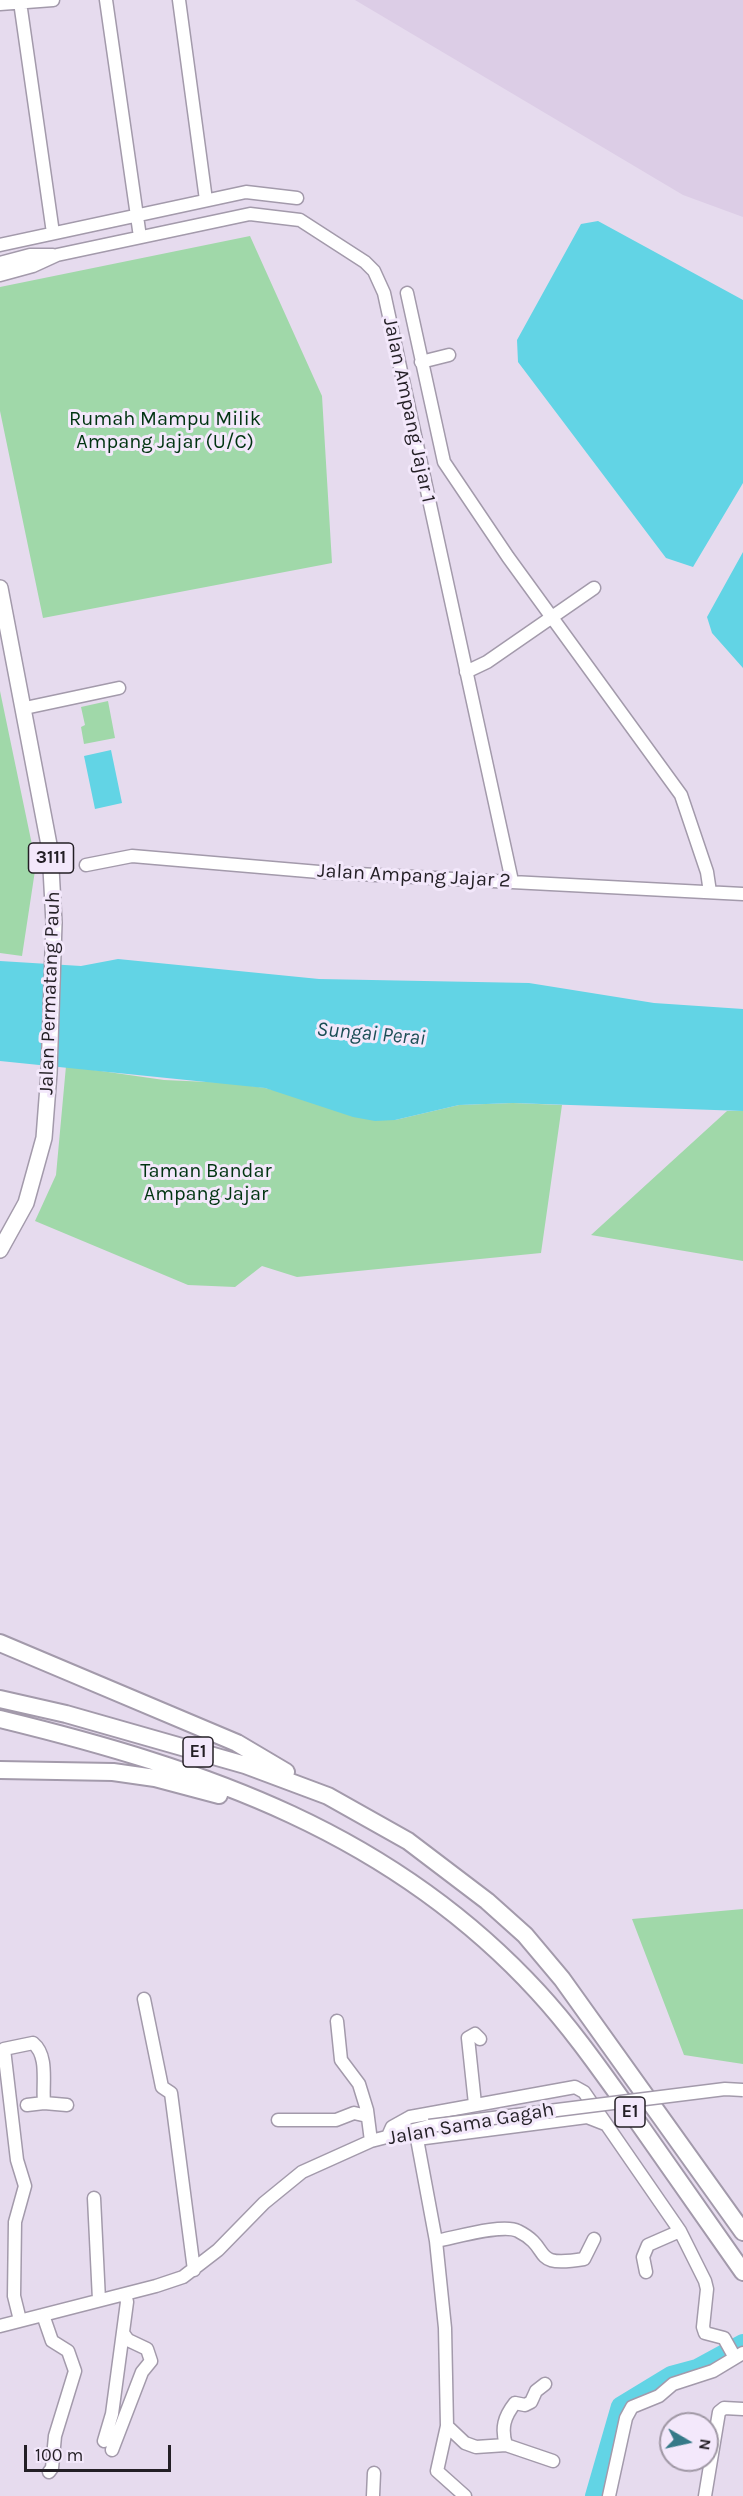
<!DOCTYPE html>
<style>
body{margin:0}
#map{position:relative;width:743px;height:2496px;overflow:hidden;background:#e6dbee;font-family:Karla,sans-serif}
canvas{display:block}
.north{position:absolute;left:659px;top:2412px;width:60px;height:60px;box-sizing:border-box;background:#f3e8fb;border:2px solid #a098a5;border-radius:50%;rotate:99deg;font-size:16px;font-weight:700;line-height:24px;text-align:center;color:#231f25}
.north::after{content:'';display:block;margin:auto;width:21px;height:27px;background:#357a88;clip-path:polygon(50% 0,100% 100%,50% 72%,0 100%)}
.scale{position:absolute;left:24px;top:2445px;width:147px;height:27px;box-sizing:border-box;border:3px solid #231f25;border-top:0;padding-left:8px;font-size:18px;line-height:21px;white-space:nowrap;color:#231f25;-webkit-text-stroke:4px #f3e8fb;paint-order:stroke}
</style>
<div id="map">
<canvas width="743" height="2496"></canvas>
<div class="north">N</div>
<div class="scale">100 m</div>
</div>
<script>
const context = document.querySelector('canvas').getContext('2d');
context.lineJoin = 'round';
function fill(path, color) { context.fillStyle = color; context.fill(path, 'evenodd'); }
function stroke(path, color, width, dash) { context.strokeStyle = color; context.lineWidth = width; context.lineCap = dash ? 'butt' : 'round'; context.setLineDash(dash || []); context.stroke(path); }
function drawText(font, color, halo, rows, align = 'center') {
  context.font = font + ' Karla,sans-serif'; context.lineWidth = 6; context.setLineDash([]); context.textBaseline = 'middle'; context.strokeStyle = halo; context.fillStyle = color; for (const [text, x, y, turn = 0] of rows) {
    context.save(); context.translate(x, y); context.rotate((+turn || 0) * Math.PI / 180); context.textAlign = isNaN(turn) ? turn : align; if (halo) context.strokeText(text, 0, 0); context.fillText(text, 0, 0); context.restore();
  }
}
fill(new Path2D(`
 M355 0H743V217L683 195Z`), '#dccde6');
fill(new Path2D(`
 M250 236 322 396 332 563 43 618 0 411V287Z
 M0 691 36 864 22 956 0 953Z
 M108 701 115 738 84 744 81 727 85 725 81 707Z
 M66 1066 164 1080 231 1083 265 1088 395 1120 459 1105 513 1103 562 1105 541 1253 297 1277 262 1266 235 1287 188 1285 35 1221 56 1175Z
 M727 1111H743V1261L591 1235Z
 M743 1909V2064L684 2055 632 1919Z`), '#a0d8a9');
fill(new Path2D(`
 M598 221 743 300V483L693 567 666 558 518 362 517 340 581 224Z
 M743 552V668L712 633 707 617Z
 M111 750 122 803 95 809 84 756Z
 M118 959 319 979 529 983 654 1003 743 1009V1111L513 1103 459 1105 395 1120 375 1121 353 1117 265 1088 0 1061V961L81 966Z`), '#62d4e5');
stroke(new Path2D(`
 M594 2496 620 2406 671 2375 697 2368 743 2343`), '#62d4e5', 18);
const minor = new Path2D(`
 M106 0 140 237
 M179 0 206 200
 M20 2 53 233
 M0 4 53 0
 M0 245 246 192 297 198
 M0 263 30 255H53
 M0 275 33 266 57 255 250 214 300 220 365 262 374 271 384 293 512 881
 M407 293 444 462 508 557 681 795 707 872 710 892
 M421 362 449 355
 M466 672 487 662 594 588
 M25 708 119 688
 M86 865 132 856 319 872 743 894
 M144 1999 162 2087 171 2093 194 2270
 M337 2021 341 2060 359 2084 367 2110 371 2141
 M475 2104 468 2038 475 2034 480 2039
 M27 2105 44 2103 67 2105
 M278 2120H336L354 2113 367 2116
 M409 2131 417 2139 436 2241 445 2328 447 2426 437 2471 465 2496
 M388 2136 392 2127 410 2117 575 2087 584 2092 680 2231 705 2281 707 2289 703 2327 705 2333 724 2338 734 2356
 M417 2139 587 2117 605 2124
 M94 2198 99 2300
 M436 2241C454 2238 503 2223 518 2231 554 2249 528 2268 584 2259L594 2239
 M646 2272 643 2257 648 2245 680 2231
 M43 2315 52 2341 68 2351 75 2371 55 2436 52 2468 49 2472
 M20 2320 14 2296 15 2222 25 2186 17 2160 4 2049 33 2043C49 2056 42 2084 44 2103
 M0 2326 156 2286 183 2277 218 2250 264 2203 302 2172 371 2141 429 2126
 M447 2426 465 2443 476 2447 506 2445 553 2461
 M104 2441 112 2414 127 2302 125 2294
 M506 2445C501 2428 504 2417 515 2403L525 2405 531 2402 536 2391 545 2384
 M112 2450 142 2372 151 2361 147 2349 128 2340 123 2333
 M373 2496 374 2473
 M609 2496 626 2418 632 2407 659 2396 673 2384 713 2371 743 2353
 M705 2496 719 2412 724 2408 743 2409`);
const major = new Path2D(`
 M0 588 50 850 54 923 49 1073 44 1138 26 1203 0 1250`);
const highway = new Path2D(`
 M0 1643 237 1743 286 1772
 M0 1699 66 1714 245 1765 328 1796 408 1841 487 1901 525 1935 562 1979 743 2232
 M0 1719C205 1769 391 1832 538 1992 574 2031 604 2075 635 2118 671 2170 707 2221 743 2272
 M0 1770 113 1772 155 1778 219 1795`);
stroke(minor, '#a39aab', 15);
stroke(major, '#a39aab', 18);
stroke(highway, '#a39aab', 20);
stroke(minor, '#fff', 12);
stroke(major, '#fff', 15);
stroke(highway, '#fff', 16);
const minorBridge = new Path2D(`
 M429 2126 725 2089 743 2090`);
stroke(minorBridge, '#a39aab', 15, []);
stroke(minorBridge, '#fff', 12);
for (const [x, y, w] of [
 [51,858,45],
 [198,1752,30],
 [630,2112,30]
]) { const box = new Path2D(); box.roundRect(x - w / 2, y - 15, w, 30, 4.5); context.fillStyle = '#f3e8fb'; context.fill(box); stroke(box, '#231f25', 1.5); }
drawText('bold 18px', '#231f25', null, [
 ["3111",51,858],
 ["E1",198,1752],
 ["E1",630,2112]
]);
drawText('20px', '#231f25', '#f3e8fb', [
 ["Jalan Ampang Jajar 1",409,410,78],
 ["Jalan Ampang Jajar 2",414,876,3],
 ["Jalan Permatang Pauh",50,993,-88],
 ["Jalan Sama Gagah",471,2124,-10]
]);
drawText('20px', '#003411', '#f3e8fb', [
 ["Rumah Mampu Milik",165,419],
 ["Ampang Jajar (U/C)",165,442],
 ["Taman Bandar",206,1171],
 ["Ampang Jajar",206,1194]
]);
drawText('italic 21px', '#1c4e56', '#f3e8fb', [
 ["Sungai Perai",371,1034,5]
]);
</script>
